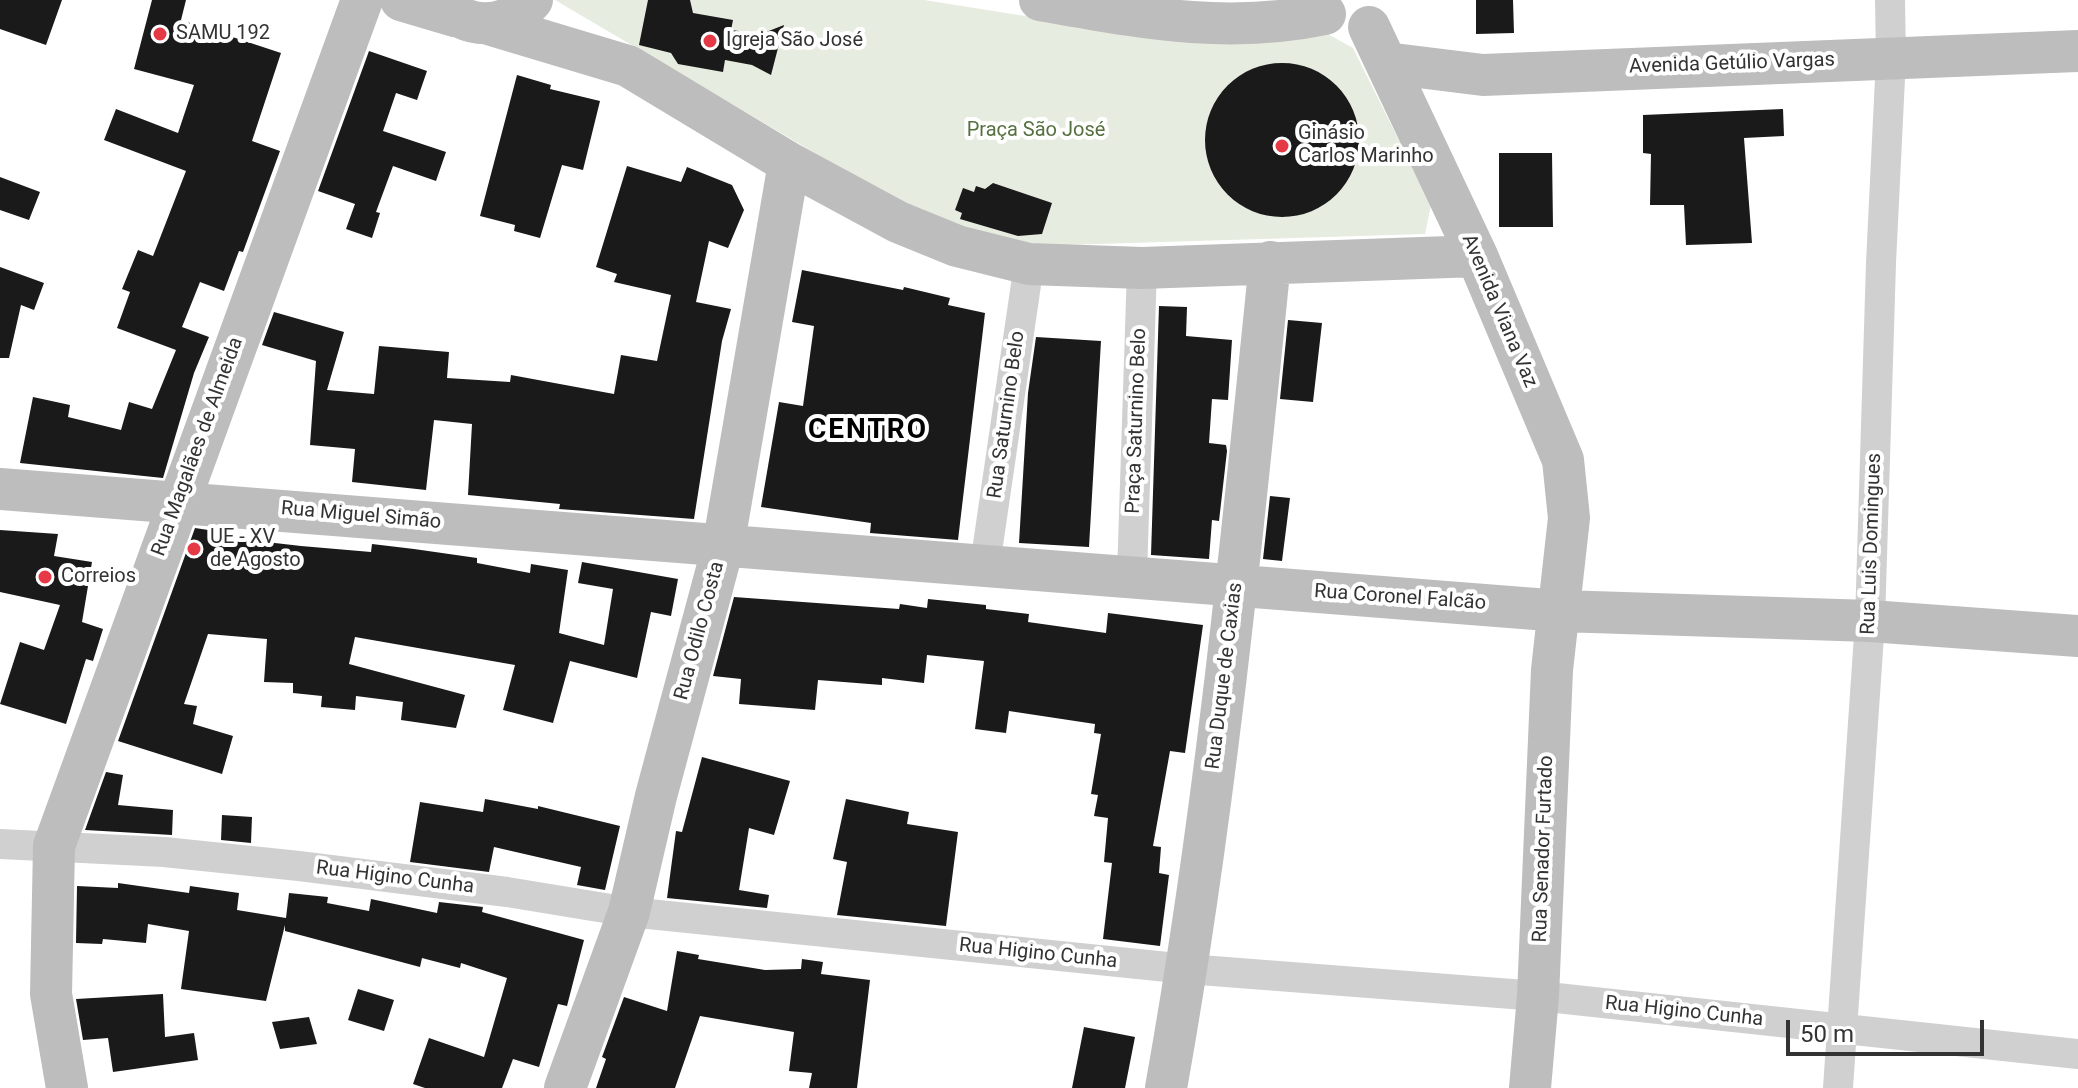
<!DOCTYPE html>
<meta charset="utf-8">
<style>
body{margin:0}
#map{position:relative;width:2078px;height:1088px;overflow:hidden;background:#fff;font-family:Roboto,sans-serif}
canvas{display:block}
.scale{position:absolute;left:1786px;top:1020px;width:198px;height:36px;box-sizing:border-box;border:4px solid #333;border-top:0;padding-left:10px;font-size:24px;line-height:28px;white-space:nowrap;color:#333;-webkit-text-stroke:6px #fff;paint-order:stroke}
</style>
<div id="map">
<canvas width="2078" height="1088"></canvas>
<div class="scale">50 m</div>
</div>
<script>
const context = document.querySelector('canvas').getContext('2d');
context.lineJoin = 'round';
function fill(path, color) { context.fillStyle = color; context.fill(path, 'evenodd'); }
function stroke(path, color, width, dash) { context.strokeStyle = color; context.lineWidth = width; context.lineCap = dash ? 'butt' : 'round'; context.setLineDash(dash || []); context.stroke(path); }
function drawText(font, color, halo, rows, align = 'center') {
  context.font = font + ' Roboto,sans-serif'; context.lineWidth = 8; context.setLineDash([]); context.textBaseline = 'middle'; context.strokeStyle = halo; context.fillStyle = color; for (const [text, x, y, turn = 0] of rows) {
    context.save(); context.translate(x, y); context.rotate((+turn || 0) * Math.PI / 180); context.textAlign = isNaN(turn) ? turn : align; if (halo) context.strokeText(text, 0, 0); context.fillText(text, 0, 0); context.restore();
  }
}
fill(new Path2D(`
 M555 0H924L1183 41 1324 32 1353 48 1431 205 1425 234 1031 246 962 232 905 206Z`), '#e6ecdf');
fill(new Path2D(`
 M0 0H62L46 45 0 29Z
 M152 0H186L181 20 281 53 252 141 280 151 243 252 239 251 224 291 200 282 182 327 209 337 194 373 163 478 20 463 33 397 70 405 68 417 121 430 129 402 152 409 176 350 117 328 130 292 122 289 138 250 153 256 186 171 104 140 116 109 178 133 194 85 134 69Z
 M648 0H690L693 13 733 20 731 30 761 34 784 25 771 75 752 65 725 60 723 72 678 64 671 53 639 45Z
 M1476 0H1513L1514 33 1476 34Z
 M369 51 427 71 417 100 396 93 383 131 446 152 436 181 393 166 376 212 380 213 372 238 346 229 355 204 318 191Z
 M1205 140a77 77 0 1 1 154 0a77 77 0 1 1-154 0Z
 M517 75 551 85 550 89 600 101 583 170 562 165 540 238 514 231 515 225 480 216Z
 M1783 109 1784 136 1744 138 1752 243 1686 245 1684 205H1650L1651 154 1643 153V115Z
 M1499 153H1552L1553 227H1499Z
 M627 166 681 182 687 167 732 185 744 210 728 248 709 241 696 302 731 309 722 341 694 519 559 509 560 504 468 495 472 424 434 420 426 490 352 482 355 449 310 445 316 361 262 345 274 312 344 332 327 390 374 394 379 346 449 352 447 378 510 382 511 375 614 394 621 355 657 361 671 295 614 282 617 274 596 267Z
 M0 177 40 192 29 220 0 210Z
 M993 183 1052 203 1042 234 1018 236 960 219 962 213 955 210 963 188 974 192 976 186 985 189Z
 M0 267 44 283 34 310 21 305 9 358H0Z
 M802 270 903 290 904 287 950 298 948 305 985 313 958 540 870 533 871 523 761 507 779 402 803 406 814 326 792 322Z
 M1159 306 1187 307 1186 336 1232 340 1228 400 1212 399 1209 443 1226 445 1227 451 1219 521 1212 520 1209 559 1151 555Z
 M1288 320 1322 323 1313 402 1280 399Z
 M1036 337 1101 341 1089 547 1019 543 1028 393Z
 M1270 496 1290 498 1282 561 1263 559Z
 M195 528 242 535 240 539 301 546 371 552 372 544 414 549 477 558V563L530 573 531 564 568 570 559 633 604 645 613 589 578 583 582 562 678 579 671 616 651 612 637 678 570 661 553 723 503 710 515 665 355 637 349 664 465 695 456 728 401 720 403 702 356 696 355 710 321 707 322 696 293 693V683L264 682 267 639 208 634 184 704 197 706 193 724 233 736 222 774 118 741Z
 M0 530 58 534 54 556 92 562 82 622 103 629 93 661 86 659 66 724 0 704 20 642 44 650 60 605 0 592Z
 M734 597 899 609 900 604 927 608 928 599 986 605V609L1029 614 1028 622 1106 633 1108 613 1203 625 1185 753 1170 751 1153 846 1161 847 1159 873 1169 875 1160 946 1103 939 1112 863 1104 862 1108 818 1094 816 1098 795 1091 794 1101 734 1094 733 1095 724 1009 711 1006 733 975 729 984 661 927 655 924 683 882 678V685L818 680 815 710 739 704 741 679 713 676Z
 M702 757 790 781 774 835 749 828 739 890 769 895 767 908 667 898 676 831 682 832Z
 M106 772 123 775 118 805 173 810 172 835 85 830Z
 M485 799 538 809V806L620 826 605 890 577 885 581 867 494 847 489 872 410 862 420 802 483 812Z
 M846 799 909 812 907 824 958 832 946 926 837 915 847 862 833 859Z
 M222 815 252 817 251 843 221 840Z
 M118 883 189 893 190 886 239 893 237 910 286 918 289 893 328 897 327 903 369 911 371 899 437 913 439 902 483 907 482 912 584 940 567 1006 558 1004 539 1067 513 1059 502 1088H425L413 1084 429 1038 484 1057 507 978 461 963 460 968 422 958 420 967 285 931V925L266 1001 181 989 189 931 148 924 146 943 103 939 102 944 76 943 77 886 118 888Z
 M677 951 699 955 698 959 765 970 801 969 802 959 823 962 821 974 870 980 857 1088H809L812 1073 789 1071 794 1032 700 1016 675 1088H596L606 1059 602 1057 624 997 667 1011Z
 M358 989 394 1000 384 1031 348 1020Z
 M163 994 165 1037 194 1033 198 1060 113 1072 108 1038 83 1040 76 999Z
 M309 1017 317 1044 280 1049 272 1022Z
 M1084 1027 1135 1037 1125 1088H1072Z`), '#1a1a1a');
stroke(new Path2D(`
 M985 565 1029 264
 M1132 575 1142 268
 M0 844 164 852 299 866 507 892 629 912 1187 969 1538 996 2078 1054
 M1838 1088 1870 621 1881 263 1891 58 1890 0`), '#d0d0d0', 30);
stroke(new Path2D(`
 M401 0 455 16
 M440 0C465 32 507 30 532 0
 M1040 0C1139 17 1225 35 1325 14
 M488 24 628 66 789 163 898 222 957 246 1029 264 1142 268 1477 256
 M1369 27 1477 256 1563 460 1569 518 1552 670 1538 996 1530 1088
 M1386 63 1483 75 2078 51
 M0 489 1561 611 1870 621 2078 636
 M67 1088 51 994 54 846 362 0
 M565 1088 629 912 656 796 723 547 789 163
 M1166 1088C1215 815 1242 538 1270 262`), '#bdbdbd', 42);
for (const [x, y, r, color] of [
 [160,34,8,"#e63946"],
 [710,41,8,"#e63946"],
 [1282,146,8,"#e63946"],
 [194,549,8,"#e63946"],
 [45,577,8,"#e63946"]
]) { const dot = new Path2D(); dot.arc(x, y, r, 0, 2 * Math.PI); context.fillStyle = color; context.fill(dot); stroke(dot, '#fff', 3); }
drawText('20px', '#333', '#fff', [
 ["SAMU 192",176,34],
 ["Igreja São José",726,41],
 ["Ginásio",1298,134],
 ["Carlos Marinho",1298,157],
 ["UE - XV",210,538],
 ["de Agosto",210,561],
 ["Correios",61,577]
], 'left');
drawText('20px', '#333', '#fff', [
 ["Avenida Getúlio Vargas",1732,64,-2],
 ["Avenida Viana Vaz",1499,311,67],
 ["Rua Saturnino Belo",1007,415,-82],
 ["Praça Saturnino Belo",1137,421,-88],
 ["Rua Magalães de Almeida",198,447,-70],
 ["Rua Miguel Simão",361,516,5],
 ["Rua Luis Domingues",1872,544,-88],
 ["Rua Coronel Falcão",1400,598,4],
 ["Rua Odilo Costa",700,631,-75],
 ["Rua Duque de Caxias",1225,676,-83],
 ["Rua Senador Furtado",1544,849,-88],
 ["Rua Higino Cunha",395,878,7],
 ["Rua Higino Cunha",1038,954,6],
 ["Rua Higino Cunha",1684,1012,6]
]);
drawText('20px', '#56703f', '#fff', [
 ["Praça São José",1036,131]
]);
context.letterSpacing = '2px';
drawText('bold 28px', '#000', '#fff', [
 ["CENTRO",868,431]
]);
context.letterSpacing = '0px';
</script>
